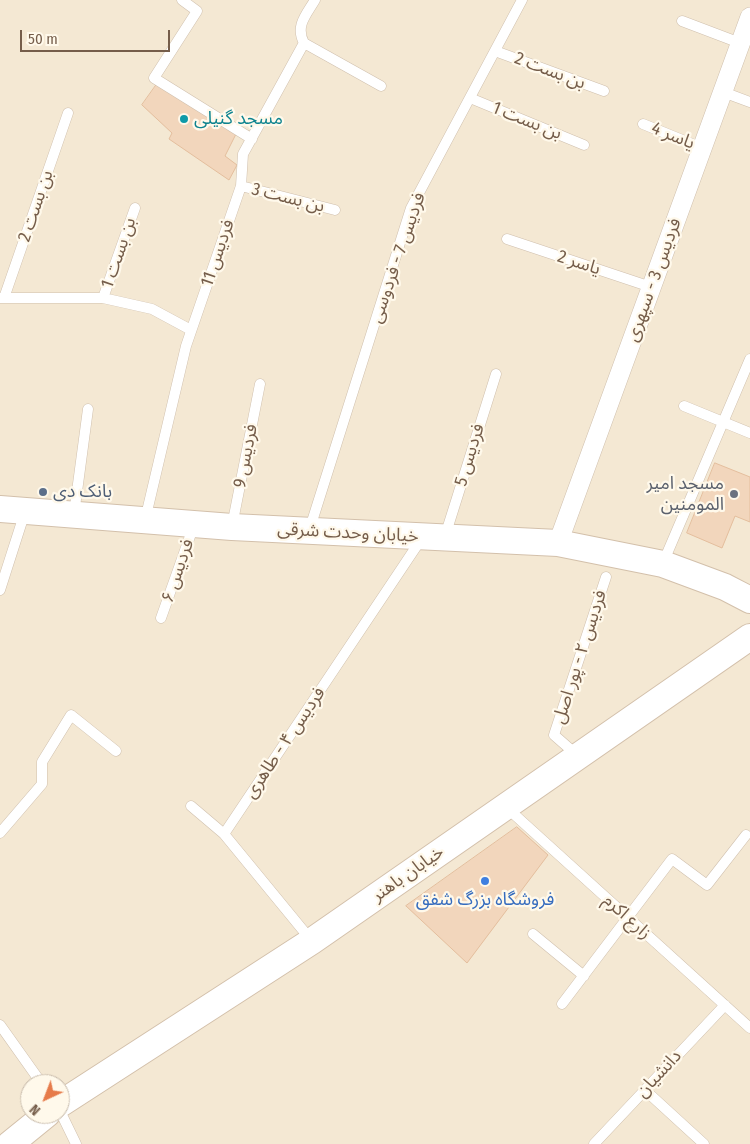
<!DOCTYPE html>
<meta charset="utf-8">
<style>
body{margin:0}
#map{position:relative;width:750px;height:1144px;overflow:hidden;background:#fcf5e5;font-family:"Fira Sans Condensed",sans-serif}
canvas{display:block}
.north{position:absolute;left:20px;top:1074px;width:50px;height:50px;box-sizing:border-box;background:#fff9eb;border:1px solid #c8bbab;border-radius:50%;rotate:223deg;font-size:14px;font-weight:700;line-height:20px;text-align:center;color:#755d4a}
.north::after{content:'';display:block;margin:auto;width:18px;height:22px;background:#e67b4a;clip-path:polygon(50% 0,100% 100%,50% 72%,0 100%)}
.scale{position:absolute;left:20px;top:30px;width:150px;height:22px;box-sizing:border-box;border:2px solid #755d4a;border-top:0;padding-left:6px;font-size:15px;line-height:18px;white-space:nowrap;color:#755d4a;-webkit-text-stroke:4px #fff9eb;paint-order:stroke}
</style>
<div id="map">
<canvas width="750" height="1144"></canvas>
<div class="north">N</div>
<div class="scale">50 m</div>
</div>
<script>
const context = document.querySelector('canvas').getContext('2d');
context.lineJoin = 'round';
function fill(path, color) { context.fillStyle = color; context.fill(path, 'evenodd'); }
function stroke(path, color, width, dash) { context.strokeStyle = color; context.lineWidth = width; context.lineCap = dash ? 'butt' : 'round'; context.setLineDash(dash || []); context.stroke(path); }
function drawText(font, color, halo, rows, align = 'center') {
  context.font = font + ' "Fira Sans Condensed","Noto Sans Arabic",sans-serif'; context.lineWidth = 4.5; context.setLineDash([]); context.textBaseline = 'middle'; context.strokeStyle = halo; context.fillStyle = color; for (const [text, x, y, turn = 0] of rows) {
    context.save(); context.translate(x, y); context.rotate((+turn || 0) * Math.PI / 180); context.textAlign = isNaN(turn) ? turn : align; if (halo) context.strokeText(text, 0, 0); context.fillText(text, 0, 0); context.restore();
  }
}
fill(new Path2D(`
 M0 0H750V1144H0ZM30 1084H60V1114H30Z`), '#f4e8d3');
const building = new Path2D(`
 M157 84 236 134 225 156 237 165 229 180 169 139 172 133 142 105Z
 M715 463 750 477V522L735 516 722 548 687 533Z
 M517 827 548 855 467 963 406 906Z`);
fill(building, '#f2d6bc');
stroke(building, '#e4be9d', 1);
const lane = new Path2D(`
 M182 0 197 11 154 78 252 139
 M682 21 740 43
 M304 43 381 86
 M495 51 604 91
 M723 92 750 102
 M470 98 584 145
 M643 124 702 148
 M241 186 335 210
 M507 239 651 287
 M0 298H103L152 309 191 330
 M4 298 68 113
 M103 298 135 208
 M684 406 750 433
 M74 514 88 409
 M145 520 186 346 241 186 243 154 304 43C295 26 306 15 315 0
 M232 526 260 384
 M309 531 411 208 522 0
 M445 536 496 374
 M663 563 750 359
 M0 590 25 512
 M161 618 194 525
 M578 756 554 735 606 577
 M191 806 224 834
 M506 807 750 1028
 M0 833 42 784V762L71 715 116 751
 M533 934 584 976
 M311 940 224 834 422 538
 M562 1004 672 859 707 885 746 835
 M0 1025 42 1084
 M645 1090 704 1144
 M60 1111 76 1144
 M594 1144 725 1005`);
const street = new Path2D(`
 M558 543 750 17`);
const secondary = new Path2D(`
 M0 509 232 527 558 543 663 564 725 587 750 600
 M60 1104 312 941 750 637
 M10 1144 47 1114`);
stroke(lane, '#d0c0ae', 11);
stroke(street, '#d0c0ae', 20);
stroke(secondary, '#d3c0ab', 28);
stroke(lane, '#fff', 10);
stroke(street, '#fff', 19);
stroke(secondary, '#fff', 26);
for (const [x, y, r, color] of [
 [184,119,5,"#0f9aa8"],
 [43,492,5,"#5c6f8a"],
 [734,494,5,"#6b7280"],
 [485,881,5,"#3f7fe0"]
]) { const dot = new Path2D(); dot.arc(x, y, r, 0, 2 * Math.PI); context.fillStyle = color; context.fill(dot); stroke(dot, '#fff9eb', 2); }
drawText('18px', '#755d4a', '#fff9eb', [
 ["بن بست 2",550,71,21],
 ["بن بست 1",527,121,22],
 ["یاسر 4",673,136,22],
 ["بن بست 3",288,198,14],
 ["بن بست 2",36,206,-71],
 ["بن بست 1",119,253,-71],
 ["فردیس 11",218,253,-71],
 ["فردیس 7 - فردوسی",398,258,-71],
 ["یاسر 2",579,263,18],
 ["فردیس 3 - سپهری",654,280,-70],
 ["فردیس 5",470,455,-73],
 ["فردیس 9",246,456,-79],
 ["خیابان وحدت شرقی",348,533,3],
 ["فردیس ۶",178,571,-71],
 ["فردیس ۲ - پور اصل",580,657,-72],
 ["فردیس ۴ - طاهری",285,743,-56],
 ["خیابان باهنر",408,874,-35],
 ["زارع اکرم",627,917,42],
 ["دانشیان",659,1074,-47]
]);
drawText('18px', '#0d838f', '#fff9eb', [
 ["مسجد گنیلی",194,119]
], 'left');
drawText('18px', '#5b616d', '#fff9eb', [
 ["مسجد امیر",724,484],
 ["المومنین",724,505]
], 'right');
drawText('18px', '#4e5e75', '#fff9eb', [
 ["بانک دی",53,492]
], 'left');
drawText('18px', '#366cbe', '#fff9eb', [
 ["فروشگاه بزرگ شفق",485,900]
]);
</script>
